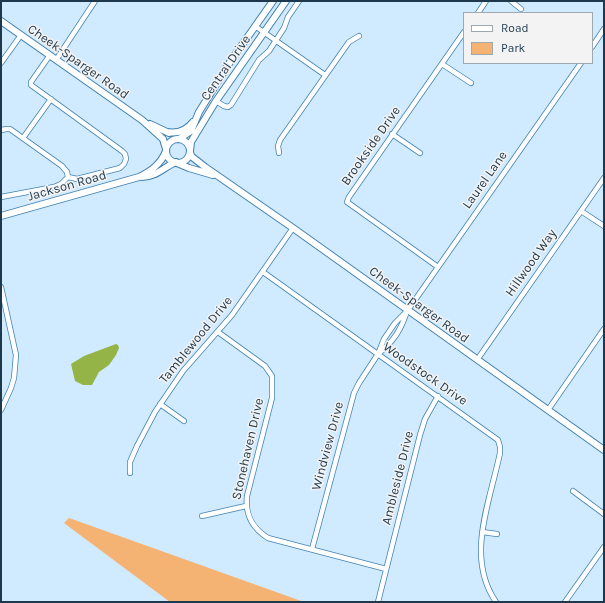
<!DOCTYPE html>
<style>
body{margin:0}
#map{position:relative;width:605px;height:603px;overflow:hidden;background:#d0eaff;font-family:Karla,sans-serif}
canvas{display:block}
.frame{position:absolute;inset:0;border:2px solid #1e394e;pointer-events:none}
.legend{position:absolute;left:463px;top:12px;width:130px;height:52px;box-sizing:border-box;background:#f3f3f3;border:1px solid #9ea9b1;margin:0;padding:5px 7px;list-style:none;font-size:12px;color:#1e394e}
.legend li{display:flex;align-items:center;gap:8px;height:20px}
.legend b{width:20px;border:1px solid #9ea9b1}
</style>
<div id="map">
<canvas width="605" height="603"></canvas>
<div class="frame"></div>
<ul class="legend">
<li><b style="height:5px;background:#fff"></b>Road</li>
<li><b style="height:11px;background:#f4b273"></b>Park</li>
</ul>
</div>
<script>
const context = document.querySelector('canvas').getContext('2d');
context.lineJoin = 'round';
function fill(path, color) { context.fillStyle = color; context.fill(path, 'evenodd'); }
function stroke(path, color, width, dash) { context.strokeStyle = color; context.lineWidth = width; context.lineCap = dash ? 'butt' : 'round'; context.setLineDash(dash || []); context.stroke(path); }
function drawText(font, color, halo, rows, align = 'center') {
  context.font = font + ' Karla,sans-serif'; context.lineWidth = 3; context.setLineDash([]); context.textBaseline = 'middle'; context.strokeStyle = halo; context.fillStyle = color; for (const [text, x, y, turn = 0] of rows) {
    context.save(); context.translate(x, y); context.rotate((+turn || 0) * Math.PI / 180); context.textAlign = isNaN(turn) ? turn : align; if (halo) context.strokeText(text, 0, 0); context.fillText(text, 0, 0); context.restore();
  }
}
fill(new Path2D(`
 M69 518 304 602H170L64 523Z`), '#f4b273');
fill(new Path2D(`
 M116 344 118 345 119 348 116 355 109 365 99 372 92 385H83L75 381 71 364 84 356Z`), '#95b447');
const minor = new Path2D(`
 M511 1 521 9
 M478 13 486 1
 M255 26 325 75
 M592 47 604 29
 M50 55 31 82V85L122 151 125 154 126 159 124 164 120 168 77 179 68 177
 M56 60 95 1
 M1 63 21 35
 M442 64 471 83
 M216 101 224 106 228 107 231 105 259 60 269 51 284 28 288 17 299 1
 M1 130 7 129H10L62 166 67 172 68 177
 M392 134 420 153
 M23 138 51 99
 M279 153 278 146 280 140 349 42 359 36
 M1 197 54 187 61 184 68 177
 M581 211 604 226
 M438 267 347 202 349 197 464 32
 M263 272 498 440 500 447V453C490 502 465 557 496 602
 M1 287 16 355 14 378 11 388 1 410
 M218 332 265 366 272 376V398L247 496C245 515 252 528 268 538L386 569
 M378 354C394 341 401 330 407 311
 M477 360 604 178
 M160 404 184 421
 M548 410 604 329
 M130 473V462L137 446 155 412 183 371 232 315 293 228
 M573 491 604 514
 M202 516 246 506
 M482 532 497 534
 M312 549 354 393 359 383 378 354 384 339 395 323 408 310 581 63
 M378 602 420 435 425 419 438 396
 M565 602 604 547`);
const secondary = new Path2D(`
 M1 21 142 120 163 139 166 149
 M150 124 169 133
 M167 132C178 134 186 131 193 122
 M179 139 191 131 199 112 230 62 273 1
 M166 151a12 12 0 1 1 24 0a12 12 0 1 1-24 0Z
 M190 151 191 142 216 101 286 1
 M190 152 191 156 205 167 293 228 604 450
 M177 163 189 168 213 175
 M142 177C156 177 164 167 176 162
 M1 216 139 177C151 171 161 164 166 151`);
stroke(minor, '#4282b2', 6);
stroke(secondary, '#4282b2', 8);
stroke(minor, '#fff', 4.5);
stroke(secondary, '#fff', 6);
drawText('13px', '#1e394e', '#f3f3f3', [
 ["Cheek-Sparger Road",78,62,35],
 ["Central Drive",226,68,-55],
 ["Brookside Drive",371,146,-55],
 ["Laurel Lane",485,180,-55],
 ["Jackson Road",67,186,-16],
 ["Hillwood Way",531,263,-55],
 ["Cheek-Sparger Road",419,305,36],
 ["Tamblewood Drive",196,340,-51],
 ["Woodstock Drive",425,374,35],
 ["Windview Drive",328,446,-75],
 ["Stonehaven Drive",248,449,-77],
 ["Ambleside Drive",398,478,-76]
]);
</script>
